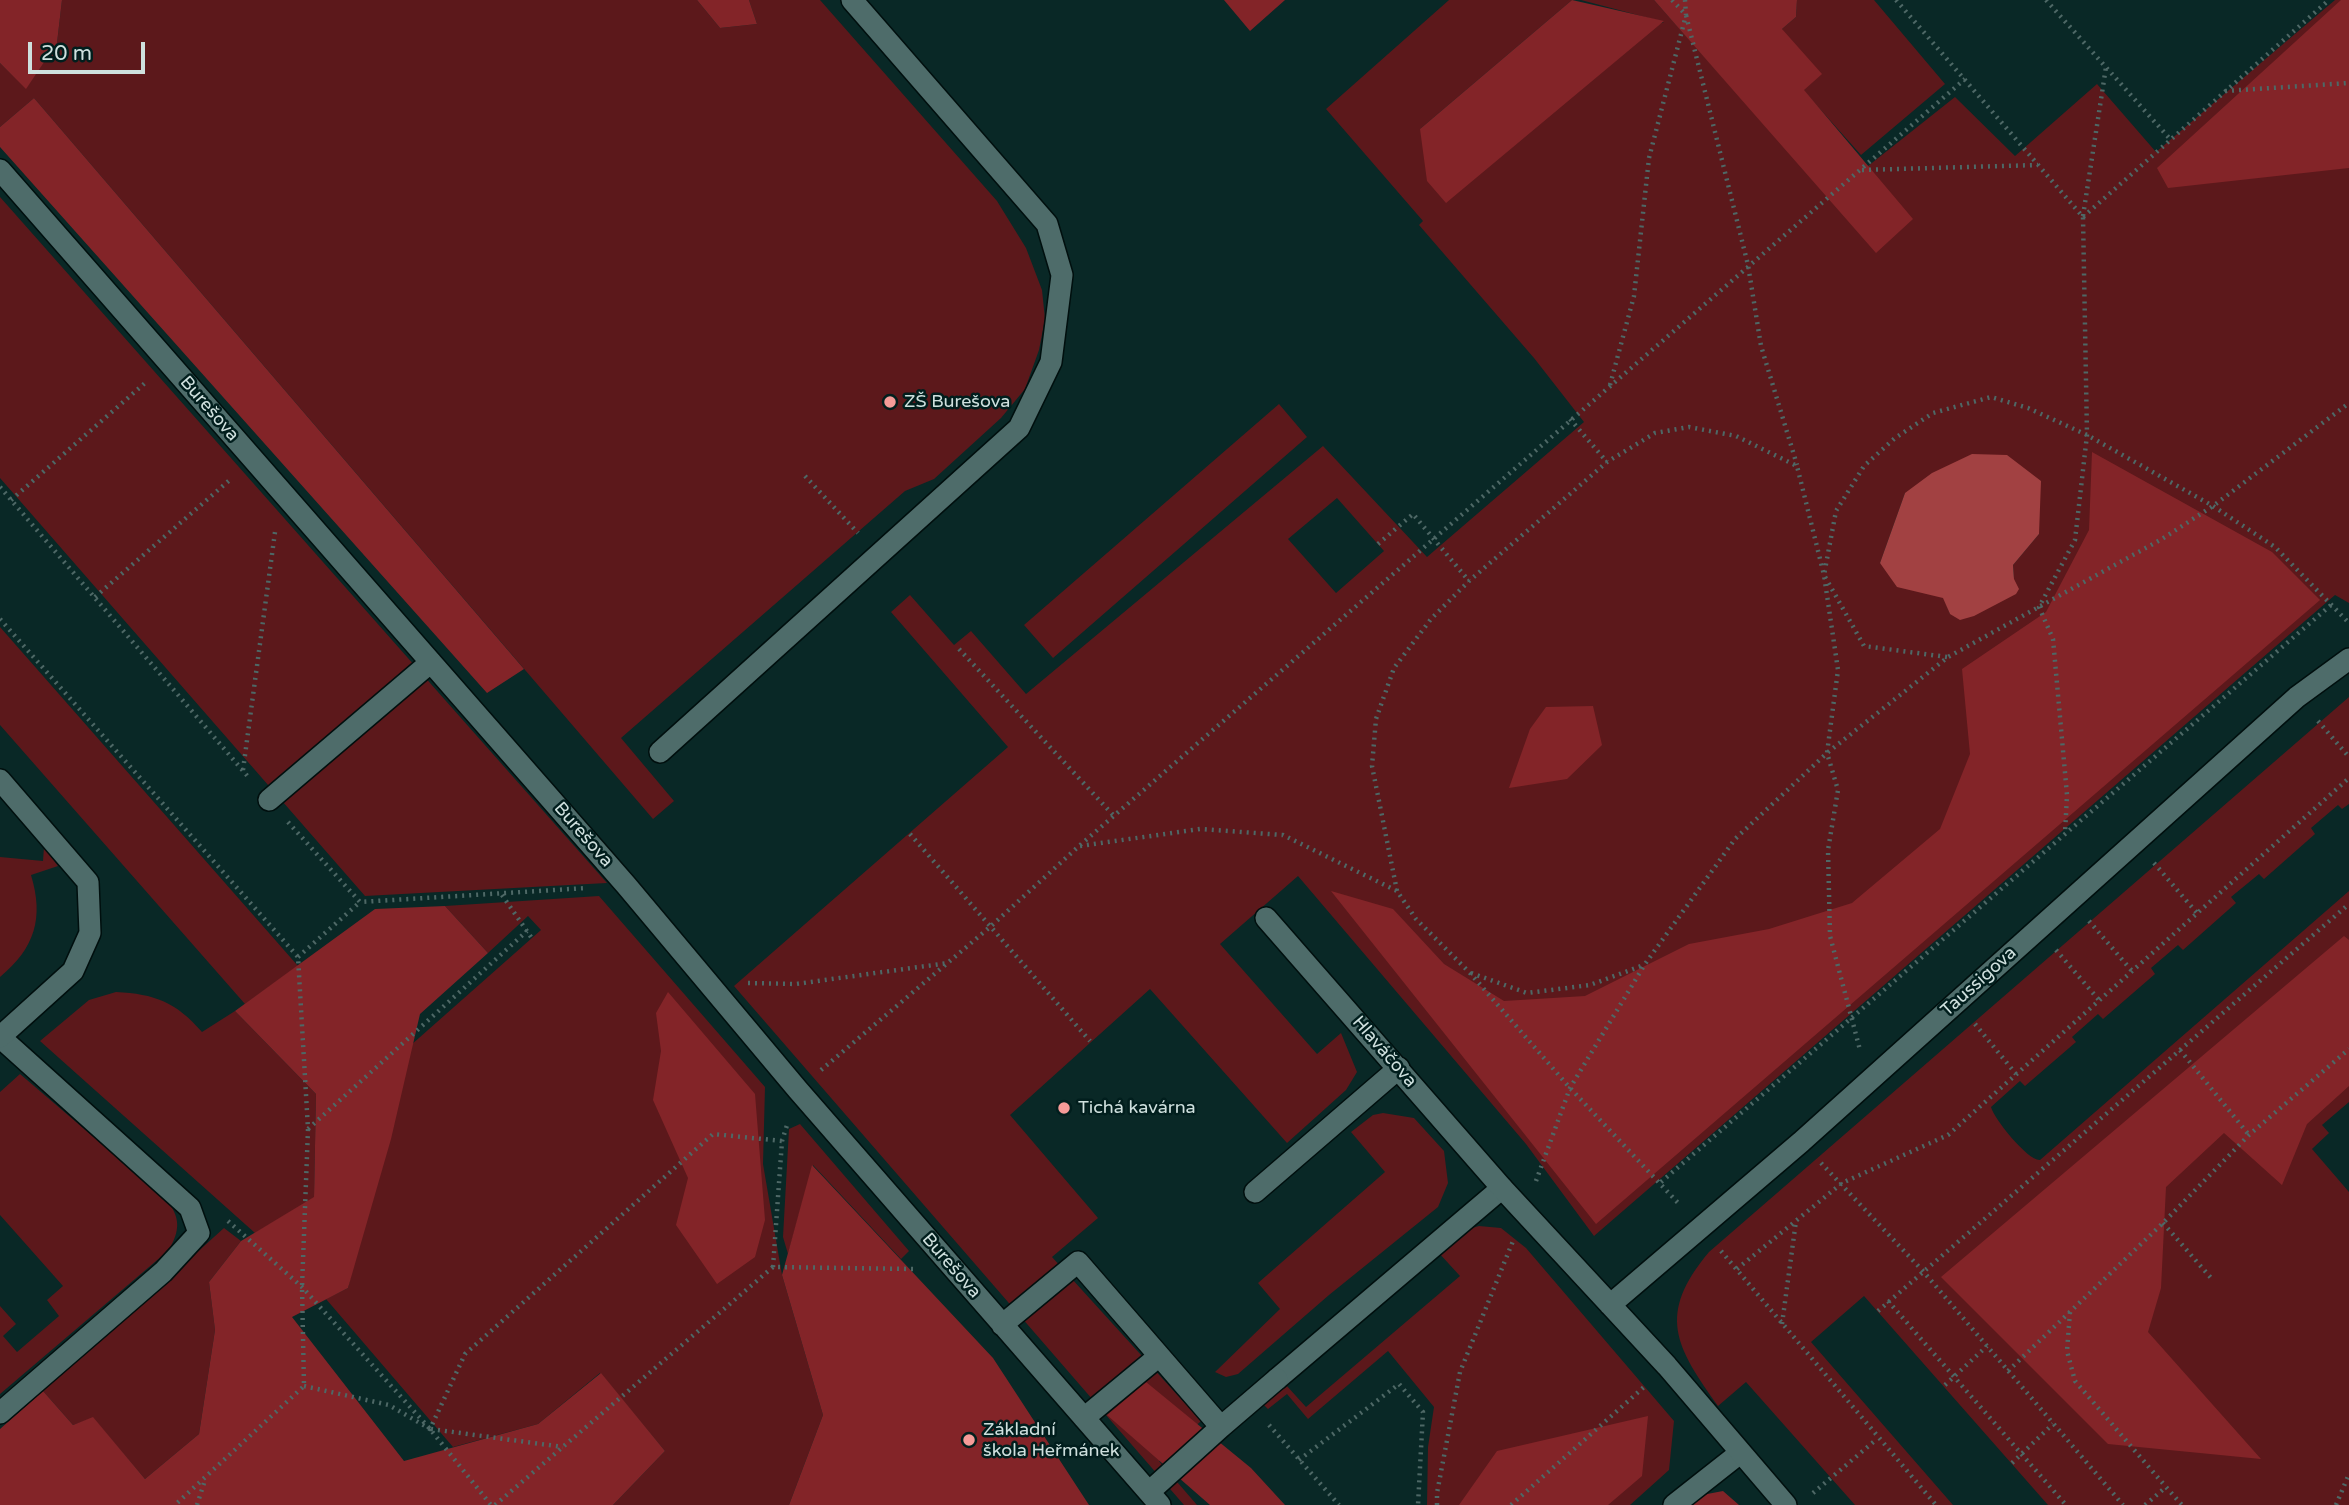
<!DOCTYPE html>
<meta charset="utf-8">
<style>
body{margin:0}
#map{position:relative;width:2349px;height:1505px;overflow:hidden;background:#092826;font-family:"Varela Round",sans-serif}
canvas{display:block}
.scale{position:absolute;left:28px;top:42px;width:117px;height:32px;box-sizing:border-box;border:4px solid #cfe0de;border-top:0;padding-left:9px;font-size:21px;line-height:24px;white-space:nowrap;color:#cfe0de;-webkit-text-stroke:5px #011e1d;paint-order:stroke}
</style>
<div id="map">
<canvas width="2349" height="1505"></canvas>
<div class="scale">20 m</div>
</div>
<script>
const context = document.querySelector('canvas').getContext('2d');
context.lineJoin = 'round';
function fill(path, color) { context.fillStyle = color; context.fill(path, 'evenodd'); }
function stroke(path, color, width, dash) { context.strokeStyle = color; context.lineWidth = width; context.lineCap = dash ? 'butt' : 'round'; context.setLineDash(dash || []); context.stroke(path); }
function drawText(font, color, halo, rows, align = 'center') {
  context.font = font + ' "Varela Round",sans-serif'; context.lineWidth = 5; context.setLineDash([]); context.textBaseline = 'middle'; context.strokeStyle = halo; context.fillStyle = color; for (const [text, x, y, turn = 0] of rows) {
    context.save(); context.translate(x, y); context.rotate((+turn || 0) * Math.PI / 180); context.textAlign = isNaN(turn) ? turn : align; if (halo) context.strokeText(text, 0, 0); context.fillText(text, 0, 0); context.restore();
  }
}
fill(new Path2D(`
 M62 0H697L720 28 757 24 749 0H820L997 201 1026 248 1042 290 1045 319 1039 350 1025 389 1001 418 934 479 905 491 621 738 674 801 653 819 34 98 0 127V63L26 88 57 43Z
 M1449 0H1572L1420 129 1664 22 1581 0H1654L1829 197 1955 97 2015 156 2097 84 2156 152 2335 0H2349V603L2335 595 1594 1236 1526 1144 1298 876 1220 944 1317 1054 1341 1033 1357 1072 1346 1090 1287 1143 1150 989 1010 1115 1098 1218 1052 1257 1201 1421 1159 1461 1197 1505H1184L734 986 1008 747 891 612 910 595 954 645 971 631 1026 694 1323 446 1427 557 1584 422 1534 358 1419 225 1423 221 1326 109ZM1905 493 2039 534 2013 565 2014 579 1950 614 1944 598 1880 563ZM1337 498 1384 551 1336 593 1288 539Z
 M1797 0H1874L1945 84 1861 155 1803 90 1782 29 1796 17Z
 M0 197 607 883 365 896 0 478Z
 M1279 404 1307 437 1053 658 1024 625Z
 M0 627 298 966 245 1004 0 725Z
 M2349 697V804L2342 809 2338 805 2311 828 2315 834 2264 879 2259 874 2231 897 2236 903 2183 950 2178 945 2151 968 2155 974 2103 1019 2098 1014 2072 1037 2076 1042 2025 1086 2020 1081 1991 1107C1994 1119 2028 1161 2040 1160L2349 891V1102L2322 1125 2329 1133 2312 1149 2349 1192V1505H2048L1864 1296 1811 1342 1953 1505H1855L1746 1382 1718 1406C1676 1347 1656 1315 1709 1252Z
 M44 847 58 866 31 875C44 918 35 948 0 977V857L43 861Z
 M599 896 765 1087 763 1164 782 1275 823 1415 789 1505H613L665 1451 600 1373 538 1424 453 1447 326 1299 348 1288 402 1053 541 930 528 916 488 953 445 906Z
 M116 992C155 994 176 1002 202 1032L235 1011 316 1094 314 1198 255 1233 40 1041 89 1000Z
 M20 1074 166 1199C181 1218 180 1230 169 1250L0 1394V1306L16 1324 3 1336 17 1352 59 1316 47 1300 63 1286 0 1215V1092Z
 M1383 1113 1414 1118 1444 1151 1448 1183 1438 1207 1329 1295 1238 1374 1226 1377 1215 1372 1280 1309 1258 1283 1385 1172 1351 1132 1373 1115Z
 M800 1124 909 1251 901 1259 813 1165 788 1254 783 1237 789 1129Z
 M1479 1226 1501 1228 1526 1248 1674 1421 1669 1470 1630 1505H1427L1428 1447 1434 1407 1388 1351 1308 1419 1287 1394 1268 1409 1263 1404 1286 1385 1306 1407 1460 1276 1438 1252 1462 1231Z
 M224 1228 241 1241 209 1282 215 1330 199 1434 145 1479 93 1418 73 1425 43 1391Z`), '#5c181b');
fill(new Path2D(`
 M0 0H62L57 43 26 89 0 63Z
 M697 0H749L757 24 720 28Z
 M1224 0H1285L1250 31Z
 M1572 0 1664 21 1446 203 1427 181 1420 129Z
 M1654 0H1797L1796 17 1782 29 1822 74 1804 90 1913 219 1876 253Z
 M2341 0H2349V168L2168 188 2157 168Z
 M34 98 524 669 487 693 0 147V127Z
 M2092 452 2272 552 2320 600 1596 1224 1331 891 1393 909 1444 964 1504 1001 1585 996 1689 944 1769 929 1852 903 1940 829 1970 754 1962 669 2046 612 2089 530Z
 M1593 706 1602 745 1567 779 1509 788 1530 729 1546 707Z
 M445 906 488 953 420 1014 391 1139 348 1288 292 1317 404 1461 538 1424 601 1373 665 1451 613 1505H0V1429L43 1391 73 1425 93 1417 145 1479 199 1434 215 1330 209 1282 241 1241 314 1197 316 1094 235 1011 375 909Z
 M2344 936 2349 940V1086L2307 1124 2282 1185 2224 1133 2166 1187 2161 1288 2148 1332 2261 1459 2108 1444 1941 1277Z
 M668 992 755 1094 765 1220 755 1257 717 1284 676 1225 688 1178 653 1100 661 1051 656 1013Z
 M812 1165 993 1358 1089 1505H789L823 1415 782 1275Z
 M1146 1382 1251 1468 1285 1505H1210L1107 1415Z
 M1648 1416 1642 1476 1608 1505H1459L1497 1451Z
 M1723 1491 1739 1505H1692L1702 1495Z`), '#832428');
fill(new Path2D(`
 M1972 454 2007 455 2041 481 2039 534 2013 565 2014 579 2019 589 2016 594 1974 616 1960 620 1950 614 1943 598 1897 587 1880 563 1905 493 1932 473Z`), '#a24142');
const service = new Path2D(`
 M660 752 1019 428 1051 362 1062 275 1047 224 852 0
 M0 1037 190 1208 199 1233 163 1272 0 1413
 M1255 1192 1399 1068
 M1277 1379 1502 1188
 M1674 1505 1740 1453`);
const pedestrian = new Path2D(`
 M0 170 626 885 798 1090 1160 1505
 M269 800 431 662
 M1002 1325 1078 1262 1221 1427 1277 1379
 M1084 1418 1159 1356
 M1149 1492 1221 1427`);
const minor = new Path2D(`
 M0 780 88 882 90 933 73 971 0 1037
 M1266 918 1502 1188 1667 1366 1786 1505
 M1610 1305 1801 1142 2297 697 2349 659`);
stroke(service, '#000f0e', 24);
stroke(pedestrian, '#000f0e', 24);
stroke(minor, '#000f0e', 24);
stroke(new Path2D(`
 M1672 0 1686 15 1748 265 1761 346 1797 465
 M1896 0 2083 217 2087 435 2075 540 2039 607 2053 639 2067 795 2065 834
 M2046 0 2170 139
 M2225 91 2349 83
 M1862 170 2038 165
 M2083 216 2106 67
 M2083 217 2329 0
 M1610 385 1634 296 1649 158 1686 15 1685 0
 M1570 419 1607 462
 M805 476 858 533
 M0 487 250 779
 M11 500 145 383
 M1378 544 1413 514 1469 581
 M95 597 232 478
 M0 619 298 957 308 1129 302 1287 304 1386 175 1505
 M959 649 1114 816
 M1947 657 1864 646 1824 575 1836 511 1864 466 1895 438 1933 413 1991 397 2028 408 2087 435 2213 506 2275 547 2349 623
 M2318 721 2349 757
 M243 770 275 532
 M288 822 360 902 587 888
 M910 834 1090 1041
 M1080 846 1200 829 1283 835 1397 891 1416 919 1470 973 1570 1088 1680 1205
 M2154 863 2197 913
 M1397 891 1372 766 1376 719 1394 668 1431 619 1469 581 1607 462 1655 433 1689 427 1736 436 1797 466 1824 575 1838 670 1827 753 1838 790 1828 850 1830 936 1860 1050
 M502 895 531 937
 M2089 921 2132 971
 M2056 950 2099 1000
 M298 957 360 902
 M1471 973 1527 993 1590 985 1644 965
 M748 983 796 984 948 963
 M1975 1024 2016 1074
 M2180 1050 2249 1135
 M821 1070 990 927 1079 846 1965 79
 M308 1129 527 931
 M1821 1163 1922 1270 2123 1505
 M1536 1181 1570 1088 1645 964 1735 839 1827 753 1948 657 2162 539 2213 506 2349 403
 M1661 1182 2331 605
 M228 1221 302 1287 430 1429 491 1505
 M2163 1223 2212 1279
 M1721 1251 1936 1505
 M773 1267 782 1141 788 1122
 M1737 1269 1842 1183 1948 1135 2349 778
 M1888 1301 2066 1505
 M1878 1311 2349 904
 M2070 1312 2067 1351 2075 1381 2166 1487
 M1782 1324 1796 1221
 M2008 1371 2163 1223 2249 1135 2349 1049
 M1945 1385 1987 1346
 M304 1386 389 1405 430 1429 465 1354 713 1134 782 1141
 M1269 1425 1339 1505
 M431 1429 563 1447
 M1299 1460 1399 1384 1423 1412 1418 1505
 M2012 1463 2053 1424
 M1813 1493 1877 1439
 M197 1505 205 1480
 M495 1505 773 1267 914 1269
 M1437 1505V1493L1460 1372 1513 1241
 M1511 1505 1644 1387
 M2145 1505 2166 1487 2182 1505
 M2336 1505 2349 1474`), '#4e6866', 4.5, [2, 5]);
stroke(service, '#4e6c6a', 21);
stroke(pedestrian, '#4e6c6a', 21);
stroke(minor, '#4e6c6a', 21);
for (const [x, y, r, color] of [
 [890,402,7,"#f59b98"],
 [1064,1108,7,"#f59b98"],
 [969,1440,7,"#f59b98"]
]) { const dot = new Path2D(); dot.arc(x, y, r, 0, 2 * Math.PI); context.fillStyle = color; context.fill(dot); stroke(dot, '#011e1d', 2.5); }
drawText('18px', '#cfe0de', '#011e1d', [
 ["ZŠ Burešova",904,402],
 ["Tichá kavárna",1078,1108],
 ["Základní",983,1430],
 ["škola Heřmánek",983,1451]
], 'left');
drawText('18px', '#cfe0de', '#011e1d', [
 ["Burešova",209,409,49],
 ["Burešova",583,835,49],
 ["Taussigova",1979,982,-42],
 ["Hlaváčova",1384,1052,49],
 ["Burešova",951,1266,49]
]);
</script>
